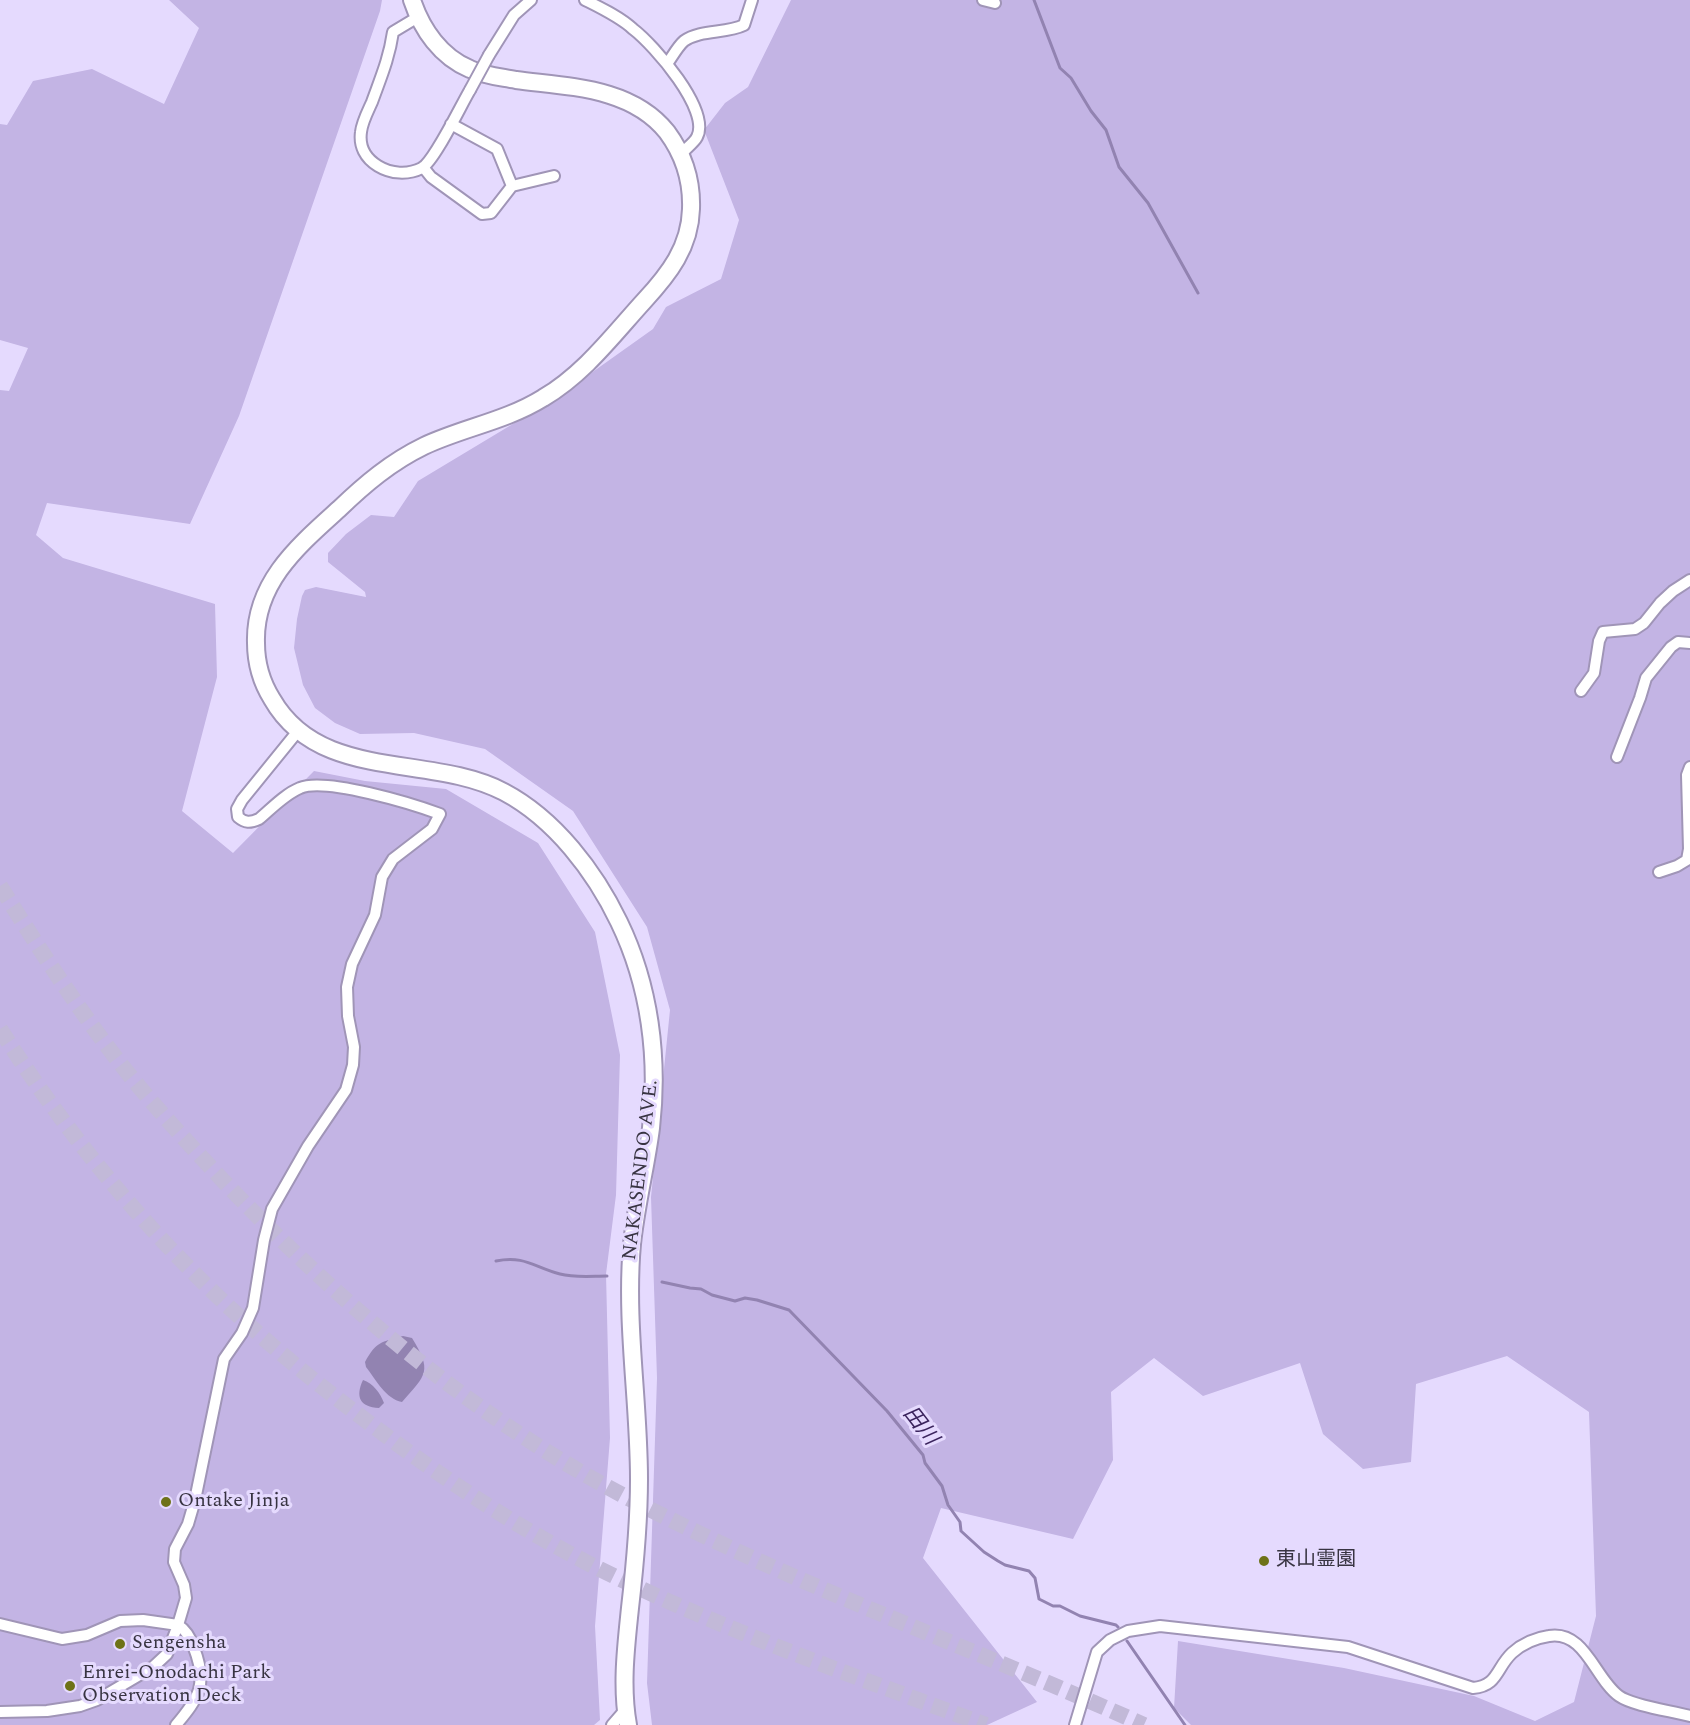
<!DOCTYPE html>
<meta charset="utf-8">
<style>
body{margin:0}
canvas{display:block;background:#e5dafe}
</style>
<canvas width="1690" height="1725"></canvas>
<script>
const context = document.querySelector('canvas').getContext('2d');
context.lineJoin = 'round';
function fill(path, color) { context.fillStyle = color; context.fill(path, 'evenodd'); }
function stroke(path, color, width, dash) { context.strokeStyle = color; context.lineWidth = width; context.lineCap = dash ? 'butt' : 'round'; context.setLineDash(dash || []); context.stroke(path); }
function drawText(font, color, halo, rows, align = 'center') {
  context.font = font + ' Spectral,"Noto Sans JP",serif'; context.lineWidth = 6; context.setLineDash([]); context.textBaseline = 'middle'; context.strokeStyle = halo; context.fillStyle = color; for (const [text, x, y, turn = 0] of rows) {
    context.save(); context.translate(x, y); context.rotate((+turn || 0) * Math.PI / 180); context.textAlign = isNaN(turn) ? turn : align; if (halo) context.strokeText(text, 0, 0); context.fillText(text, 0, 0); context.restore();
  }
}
fill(new Path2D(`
 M169 0H382L380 11 239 416 190 524 47 503 36 535 63 558 215 604 217 677 182 811 233 853 314 771 365 781 446 789 538 843 595 932 620 1055 616 1195 606 1274 610 1438 595 1626 600 1720 594 1725H0V390L9 391 28 348 0 340V124L7 125 33 81 92 69 164 104 199 28Z
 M791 0H1690V1725H1191L1174 1708 1178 1641 1344 1668 1474 1696 1535 1721 1574 1702 1596 1616 1589 1412 1507 1356 1416 1384 1411 1462 1363 1469 1323 1434 1300 1363 1203 1396 1154 1358 1111 1392 1113 1460 1073 1539 941 1508 923 1558 1037 1702 987 1725H652L647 1683 657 1378 651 1197 670 1010 647 927 573 811 485 749 414 733 360 734 335 723 315 708 303 685 294 648 297 619 302 596 305 590 316 587 366 597 365 592 328 562V553L346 534 371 515 394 517 418 481 556 398 653 329 666 307 721 279 739 220 704 130 725 103 748 87Z`), '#c3b4e4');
fill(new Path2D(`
 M403 1336 412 1338C432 1371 427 1374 402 1402 386 1399 376 1380 366 1367L365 1362C376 1342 381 1342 403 1336Z
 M363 1380C373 1383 380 1393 384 1403L379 1408C360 1407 355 1397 363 1380Z`), '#9283b1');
stroke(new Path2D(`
 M1034 0 1060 68 1071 78 1091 111 1106 130 1119 167 1148 203 1198 293
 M496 1261C525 1255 535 1268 560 1274 575 1278 592 1276 607 1276
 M662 1282 690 1288 701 1289 712 1295 735 1301 745 1298 757 1300 789 1310 887 1411 923 1455 925 1463 942 1486 948 1505 960 1522 961 1531 984 1552 998 1561 1005 1565 1029 1571 1035 1578 1039 1599 1053 1606H1060L1080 1616 1116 1625 1118 1627
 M1127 1641 1185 1725`), '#9283b1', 3);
stroke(new Path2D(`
 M0 886C35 942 70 997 110 1050 146 1098 188 1143 229 1187 346 1309 479 1421 630 1499 797 1586 974 1648 1144 1725
 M0 1029C71 1141 160 1248 260 1335 303 1373 350 1409 396 1443 466 1494 540 1541 618 1578 737 1635 862 1679 986 1725`), '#c2b9d8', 16, [16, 8]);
const minor = new Path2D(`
 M585 0C601 8 620 17 633 29 654 45 711 110 697 137 694 143 685 149 681 154
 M983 0 995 3
 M418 17 393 32C389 59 381 77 372 102 368 111 362 122 361 132 359 146 365 158 378 166 391 174 408 175 422 168 435 160 460 107 470 90
 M489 55 514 15 531 0
 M667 64C672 57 678 46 684 41 701 29 726 34 744 25L752 0
 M451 124 497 149 512 186
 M423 167 431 177 482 214 491 213 512 186 554 176
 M1581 691 1594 673 1599 641 1603 632 1635 629 1644 623 1660 603 1673 591 1690 580
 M1617 757 1640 698 1646 678 1671 647 1678 642 1690 643
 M1659 872 1677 866 1687 860 1689 849 1687 775 1690 767
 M0 1624 62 1639 87 1635 120 1621 143 1620 178 1625C186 1630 191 1639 194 1648 208 1684 199 1698 176 1725
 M0 1712 47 1711 80 1706 97 1700 153 1667 167 1654 178 1625 186 1598 184 1585 174 1562 175 1549 188 1524 195 1500 224 1359 242 1333 253 1308 264 1240 272 1209 308 1146 346 1090 353 1065 354 1047 348 1016 347 987 352 964 375 915 382 877 393 859 432 829 440 814C413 804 325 777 300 788 285 794 271 809 259 819 250 823 245 823 238 817L237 809 242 800 298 731
 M612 1725 625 1710
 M1075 1725 1097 1652 1110 1640 1128 1631 1160 1626 1348 1647 1473 1688C1498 1686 1496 1668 1512 1653 1522 1644 1535 1638 1549 1636 1585 1630 1595 1679 1619 1696 1633 1706 1672 1711 1690 1716`);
const highway = new Path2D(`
 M412 0C422 30 441 57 470 69 485 76 501 77 516 80 569 87 631 87 667 132 684 155 692 181 691 209 690 247 669 274 644 301 613 335 584 374 543 398 506 421 462 428 424 446 391 462 365 484 339 509 298 546 254 583 256 643 256 663 262 683 272 699 320 783 430 753 504 792 555 819 595 872 619 922 650 986 659 1058 651 1128 646 1167 636 1205 632 1244 625 1322 639 1401 639 1479 639 1522 635 1565 630 1608 626 1647 621 1686 628 1725`);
stroke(minor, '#a095b7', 14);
stroke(highway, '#a095b7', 20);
stroke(minor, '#fff', 10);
stroke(highway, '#fff', 16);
const minorBridge = new Path2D(`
 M470 90 489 55`);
stroke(minorBridge, '#a095b7', 14, []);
stroke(minorBridge, '#fff', 10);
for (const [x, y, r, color] of [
 [166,1502,6,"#6e7218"],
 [1264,1561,6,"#6e7218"],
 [120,1644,6,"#6e7218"],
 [70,1686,6,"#6e7218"]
]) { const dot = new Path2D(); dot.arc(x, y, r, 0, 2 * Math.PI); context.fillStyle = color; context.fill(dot); stroke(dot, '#e5dafe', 2); }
drawText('20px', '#383442', '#e5dafe', [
 ["NAKASENDO AVE.",642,1170,-83]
]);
drawText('20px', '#383442', '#e5dafe', [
 ["Ontake Jinja",178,1502],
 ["東山霊園",1276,1561],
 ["Sengensha",132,1644],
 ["Enrei-Onodachi Park",82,1674],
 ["Observation Deck",82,1697]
], 'left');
drawText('italic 21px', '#3b245e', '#e5dafe', [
 ["田川",919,1427,52]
]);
</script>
